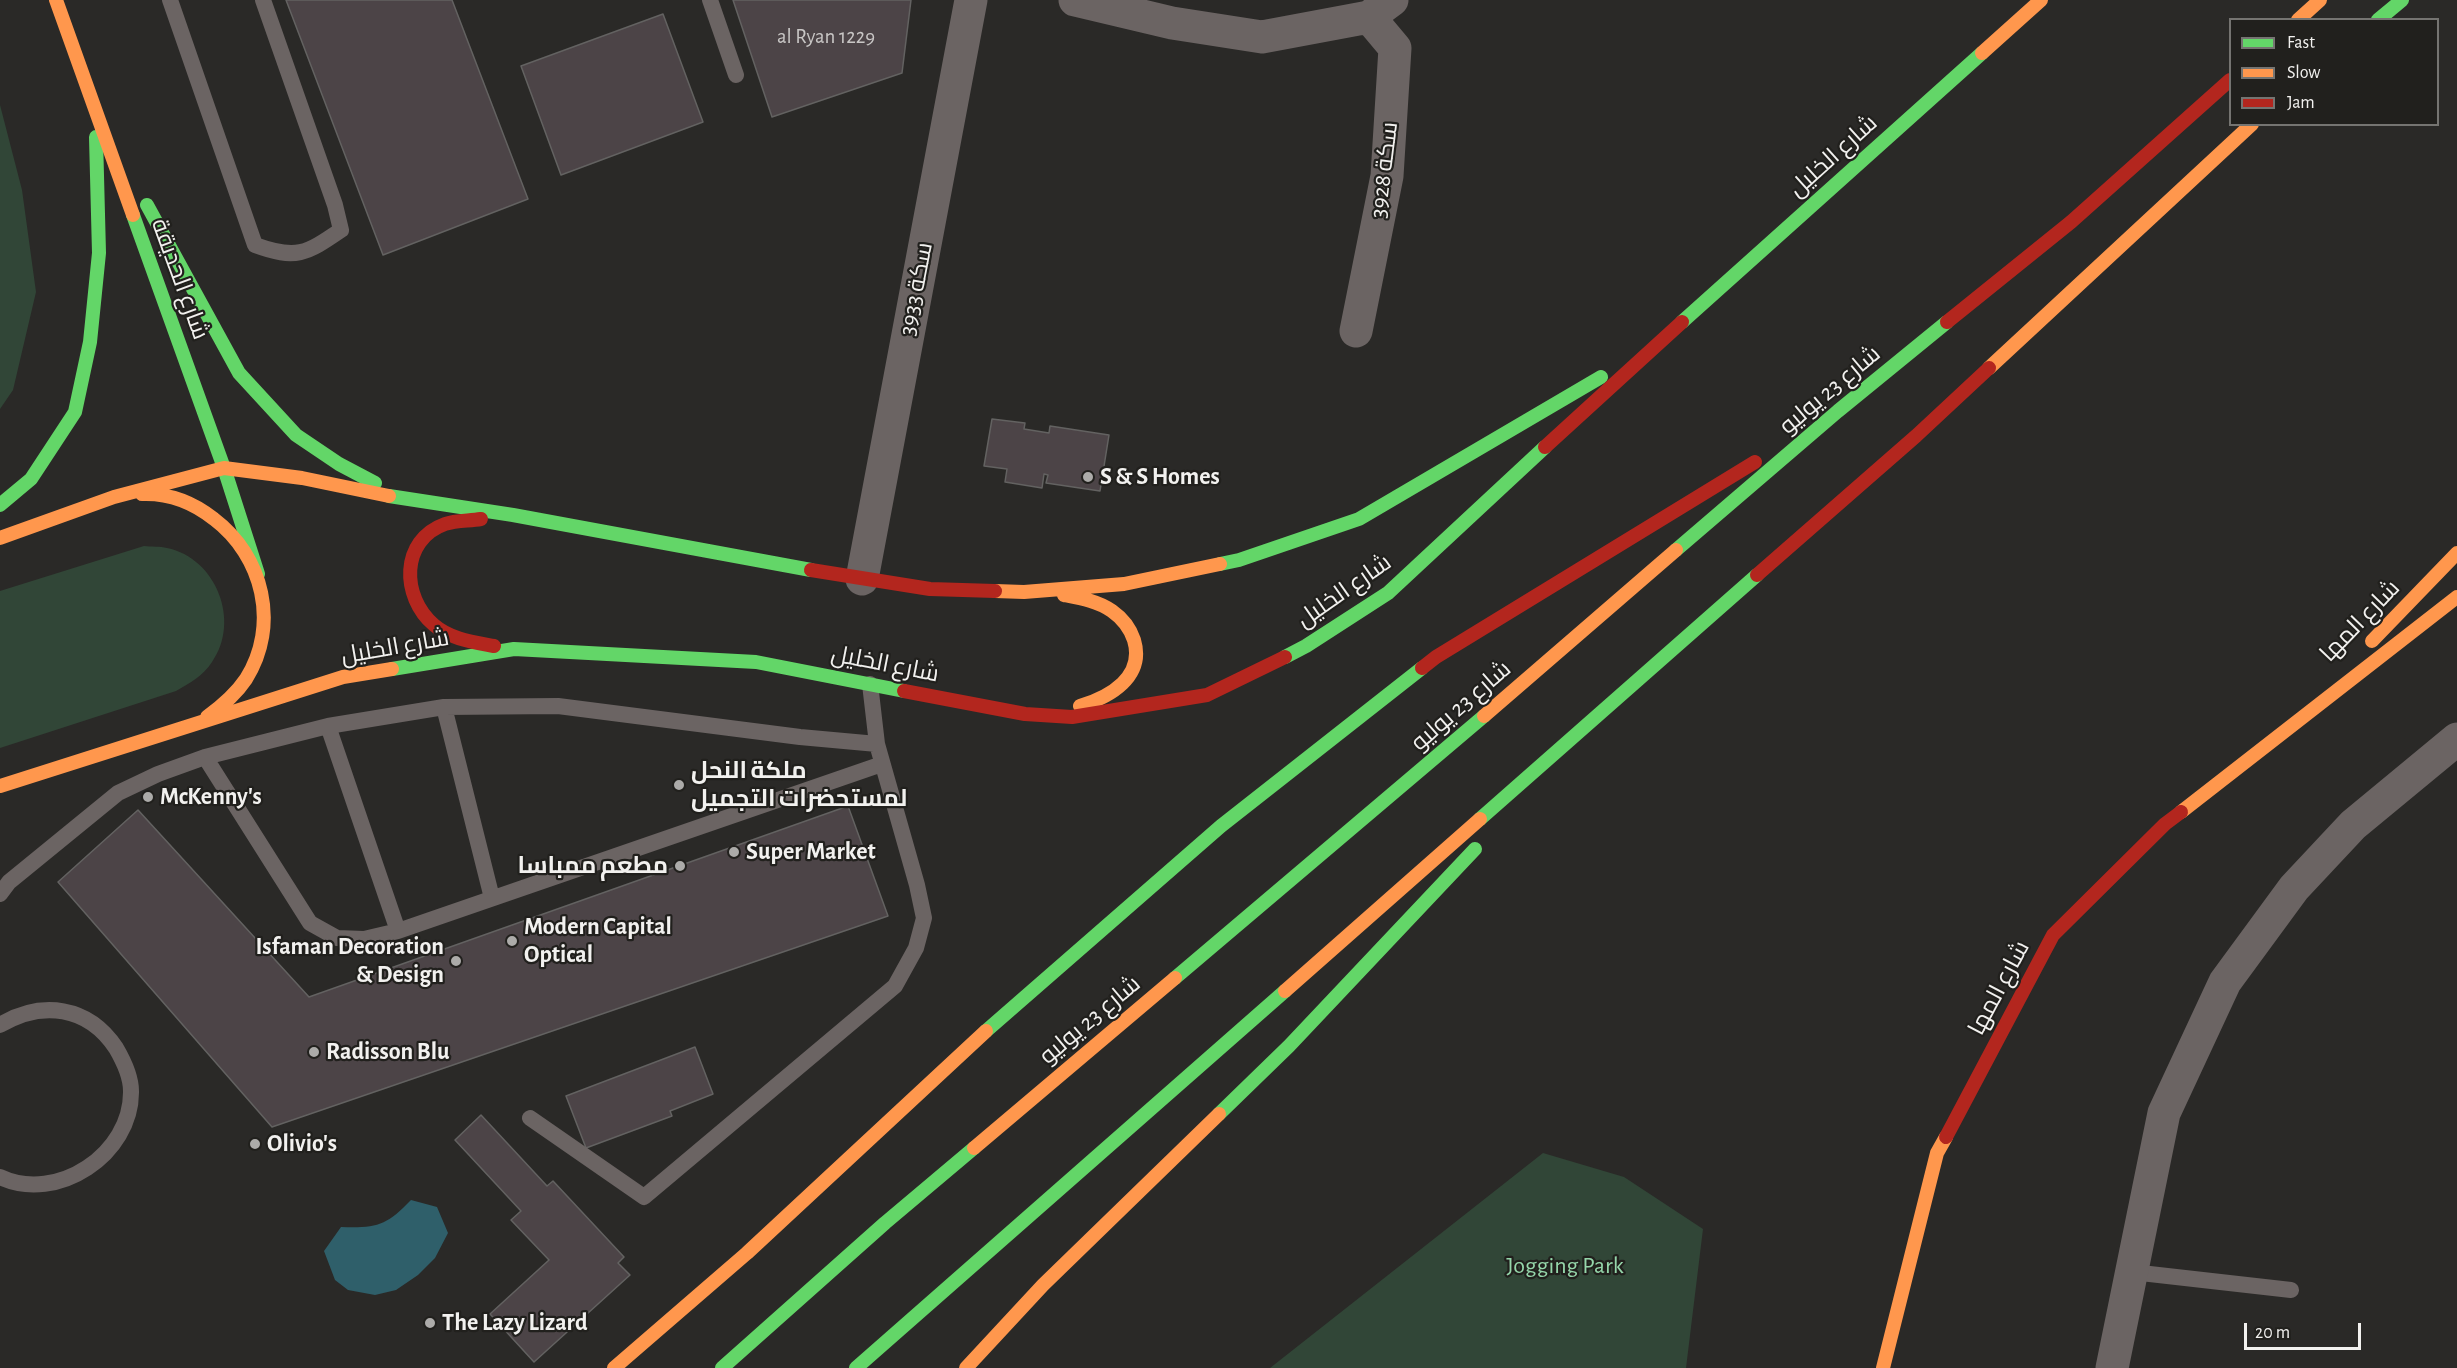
<!DOCTYPE html>
<meta charset="utf-8">
<style>
body{margin:0}
#map{position:relative;width:2457px;height:1368px;overflow:hidden;background:#2a2927;font-family:"Alegreya Sans",sans-serif}
canvas{display:block}
.legend{position:absolute;left:2229px;top:18px;width:210px;height:108px;box-sizing:border-box;background:#21201d;border:2px solid #757471;margin:0;padding:8px 10px;list-style:none;font-size:18px;color:#f2f1ef}
.legend li{display:flex;align-items:center;gap:12px;height:30px}
.legend b{width:30px;border:2px solid #757471}
.scale{position:absolute;left:2244px;top:1323px;width:117px;height:27px;box-sizing:border-box;border:3px solid #f2f1ef;border-top:0;padding-left:8px;font-size:18px;line-height:21px;white-space:nowrap;color:#f2f1ef;-webkit-text-stroke:4px #21201d;paint-order:stroke}
</style>
<div id="map">
<canvas width="2457" height="1368"></canvas>
<ul class="legend">
<li><b style="height:8px;background:#63d668"></b>Fast</li>
<li><b style="height:8px;background:#ff974d"></b>Slow</li>
<li><b style="height:8px;background:#b3261e"></b>Jam</li>
</ul>
<div class="scale">20 m</div>
</div>
<script>
const context = document.querySelector('canvas').getContext('2d');
context.lineJoin = 'round';
function fill(path, color) { context.fillStyle = color; context.fill(path, 'evenodd'); }
function stroke(path, color, width, dash) { context.strokeStyle = color; context.lineWidth = width; context.lineCap = dash ? 'butt' : 'round'; context.setLineDash(dash || []); context.stroke(path); }
function drawText(font, color, halo, rows, align = 'center') {
  context.font = font + ' "Alegreya Sans",Cairo,sans-serif'; context.lineWidth = 4.5; context.setLineDash([]); context.textBaseline = 'middle'; context.strokeStyle = halo; context.fillStyle = color; for (const [text, x, y, turn = 0] of rows) {
    context.save(); context.translate(x, y); context.rotate((+turn || 0) * Math.PI / 180); context.textAlign = isNaN(turn) ? turn : align; if (halo) context.strokeText(text, 0, 0); context.fillText(text, 0, 0); context.restore();
  }
}
fill(new Path2D(`
 M0 105 22 190 36 292 13 390 0 409Z
 M144 546C151 547 160 546 167 548 216 558 241 621 212 662 203 676 190 683 176 691L0 748V591Z
 M1543 1153 1624 1177 1703 1229 1686 1368H1270Z`), '#314637');
fill(new Path2D(`
 M411 1200 437 1207 448 1233 435 1258 418 1275 396 1290 375 1295 348 1290 335 1280 324 1251 341 1227C377 1228 386 1226 411 1200Z`), '#2f5f6a');
const building = new Path2D(`
 M286 0H452L528 199 383 255Z
 M733 0H911L902 73 772 117Z
 M663 14 703 122 561 175 521 66Z
 M992 419 1025 423 1024 429 1049 433 1050 426 1109 435 1100 491 1046 483 1048 475 1044 474 1042 488 1005 482 1007 469 984 466Z
 M848 806 888 916 272 1127 58 882 138 810 309 997Z
 M695 1047 713 1094 670 1111 672 1116 586 1148 566 1096Z
 M481 1115 547 1186 553 1181 624 1257 618 1263 630 1275 534 1362 490 1314 549 1260 511 1220 521 1211 455 1140Z`);
fill(building, '#4c4447');
stroke(building, '#636261', 1.5);
stroke(new Path2D(`
 M170 0 255 245C296 260 306 254 341 230L335 205 263 0
 M710 0 736 75
 M444 707 492 898
 M328 726 398 931
 M205 757 310 923 337 938 364 939 398 931 882 764
 M0 894 9 882 118 793 158 774 205 757 328 726 444 707 558 706 800 737 877 744
 M0 1025C42 1000 88 1006 116 1048 123 1060 131 1076 131 1091 132 1154 57 1204 0 1177
 M530 1118 644 1197 895 986 916 948 924 918 917 885 877 744 870 684
 M2132 1272 2291 1290`), '#6b6463', 16);
stroke(new Path2D(`
 M1075 0 1172 23 1262 37 1369 17 1395 48 1387 176 1356 331
 M1369 17 1392 0
 M862 579 971 0
 M2112 1368 2164 1113 2225 982 2294 888 2353 825 2457 739`), '#6b6463', 33);
stroke(new Path2D(`
 M2378 20 2402 0
 M147 205 239 373 296 435 339 464 375 483
 M133 215 224 468 258 574
 M1682 322 1982 53
 M389 496 513 515 811 570
 M0 505 31 479 75 412 90 342 99 253 96 137
 M1676 550 1838 411 1947 322
 M1220 564 1239 560 1359 519 1601 377
 M1285 657 1306 646 1388 593 1545 447
 M392 669 514 649 756 662 904 691
 M1480 819 1757 575
 M1175 978 1484 716
 M986 1031 1221 826 1422 668
 M1219 1114 1289 1046 1475 849
 M722 1368 885 1223 974 1148
 M856 1368 1285 991`), '#63d668', 14);
stroke(new Path2D(`
 M56 0 133 215
 M2298 20 2320 0
 M1982 53 2041 0
 M1989 368 2252 124
 M142 494C169 493 194 503 214 519 263 556 280 625 246 679 236 694 222 706 207 717
 M0 538 114 497 224 468 302 478 389 496
 M995 591 1024 592 1124 584 1220 564
 M1064 595C1080 598 1098 601 1112 611 1122 618 1130 628 1134 640 1145 677 1110 697 1080 706
 M2372 641 2457 553
 M1484 716 1676 550
 M0 786 343 677 392 669
 M2181 812 2457 597
 M1285 991 1480 819
 M974 1148 1175 978
 M614 1368 747 1253 986 1031
 M966 1368 1043 1285 1219 1114
 M1883 1368 1937 1153 1946 1137`), '#ff974d', 14);
stroke(new Path2D(`
 M1947 322 2071 222 2230 80
 M1545 447 1682 322
 M481 519C469 521 456 520 445 524 400 540 401 597 434 625 450 639 473 642 494 646
 M811 570 930 589 995 591
 M1757 575 1916 436 1989 368
 M1422 668 1436 657 1755 462
 M904 691 1025 714 1072 717 1207 695 1285 657
 M1946 1137 2053 935 2165 824 2181 812`), '#b3261e', 14);
for (const [x, y, r, color] of [
 [1088,477,6,"#acaba9"],
 [679,785,6,"#acaba9"],
 [148,797,6,"#acaba9"],
 [734,852,6,"#acaba9"],
 [680,866,6,"#acaba9"],
 [512,941,6,"#acaba9"],
 [456,961,6,"#acaba9"],
 [314,1052,6,"#acaba9"],
 [255,1144,6,"#acaba9"],
 [430,1323,6,"#acaba9"]
]) { const dot = new Path2D(); dot.arc(x, y, r, 0, 2 * Math.PI); context.fillStyle = color; context.fill(dot); stroke(dot, '#21201d', 2); }
drawText('21px', '#c8c6c5', null, [
 ["al Ryan 1229",826,37]
]);
drawText('24px', '#f2f1ef', '#21201d', [
 ["شارع الخليل",1833,156,-42],
 ["سكة 3928",1384,170,-83],
 ["شارع الحديقة",180,279,70],
 ["سكة 3933",916,289,-79],
 ["شارع 23 يوليو",1830,390,-40],
 ["شارع الخليل",1344,591,-35],
 ["شارع المها",2360,621,-46],
 ["شارع الخليل",395,647,-10],
 ["شارع الخليل",885,664,11],
 ["شارع 23 يوليو",1461,706,-41],
 ["شارع المها",1999,988,-62],
 ["شارع 23 يوليو",1090,1020,-40]
]);
drawText('bold 24px', '#f2f1ef', '#21201d', [
 ["S & S Homes",1100,477],
 ["ملكة النحل",691,771],
 ["لمستحضرات التجميل",691,799],
 ["McKenny's",160,797],
 ["Super Market",746,852],
 ["مطعم ممباسا",668,866,"right"],
 ["Modern Capital",524,927],
 ["Optical",524,955],
 ["Isfaman Decoration",444,947,"right"],
 ["& Design",444,975,"right"],
 ["Radisson Blu",326,1052],
 ["Olivio's",267,1144],
 ["The Lazy Lizard",442,1323]
], 'left');
drawText('24px', '#95d6aa', '#21201d', [
 ["Jogging Park",1565,1266]
]);
</script>
